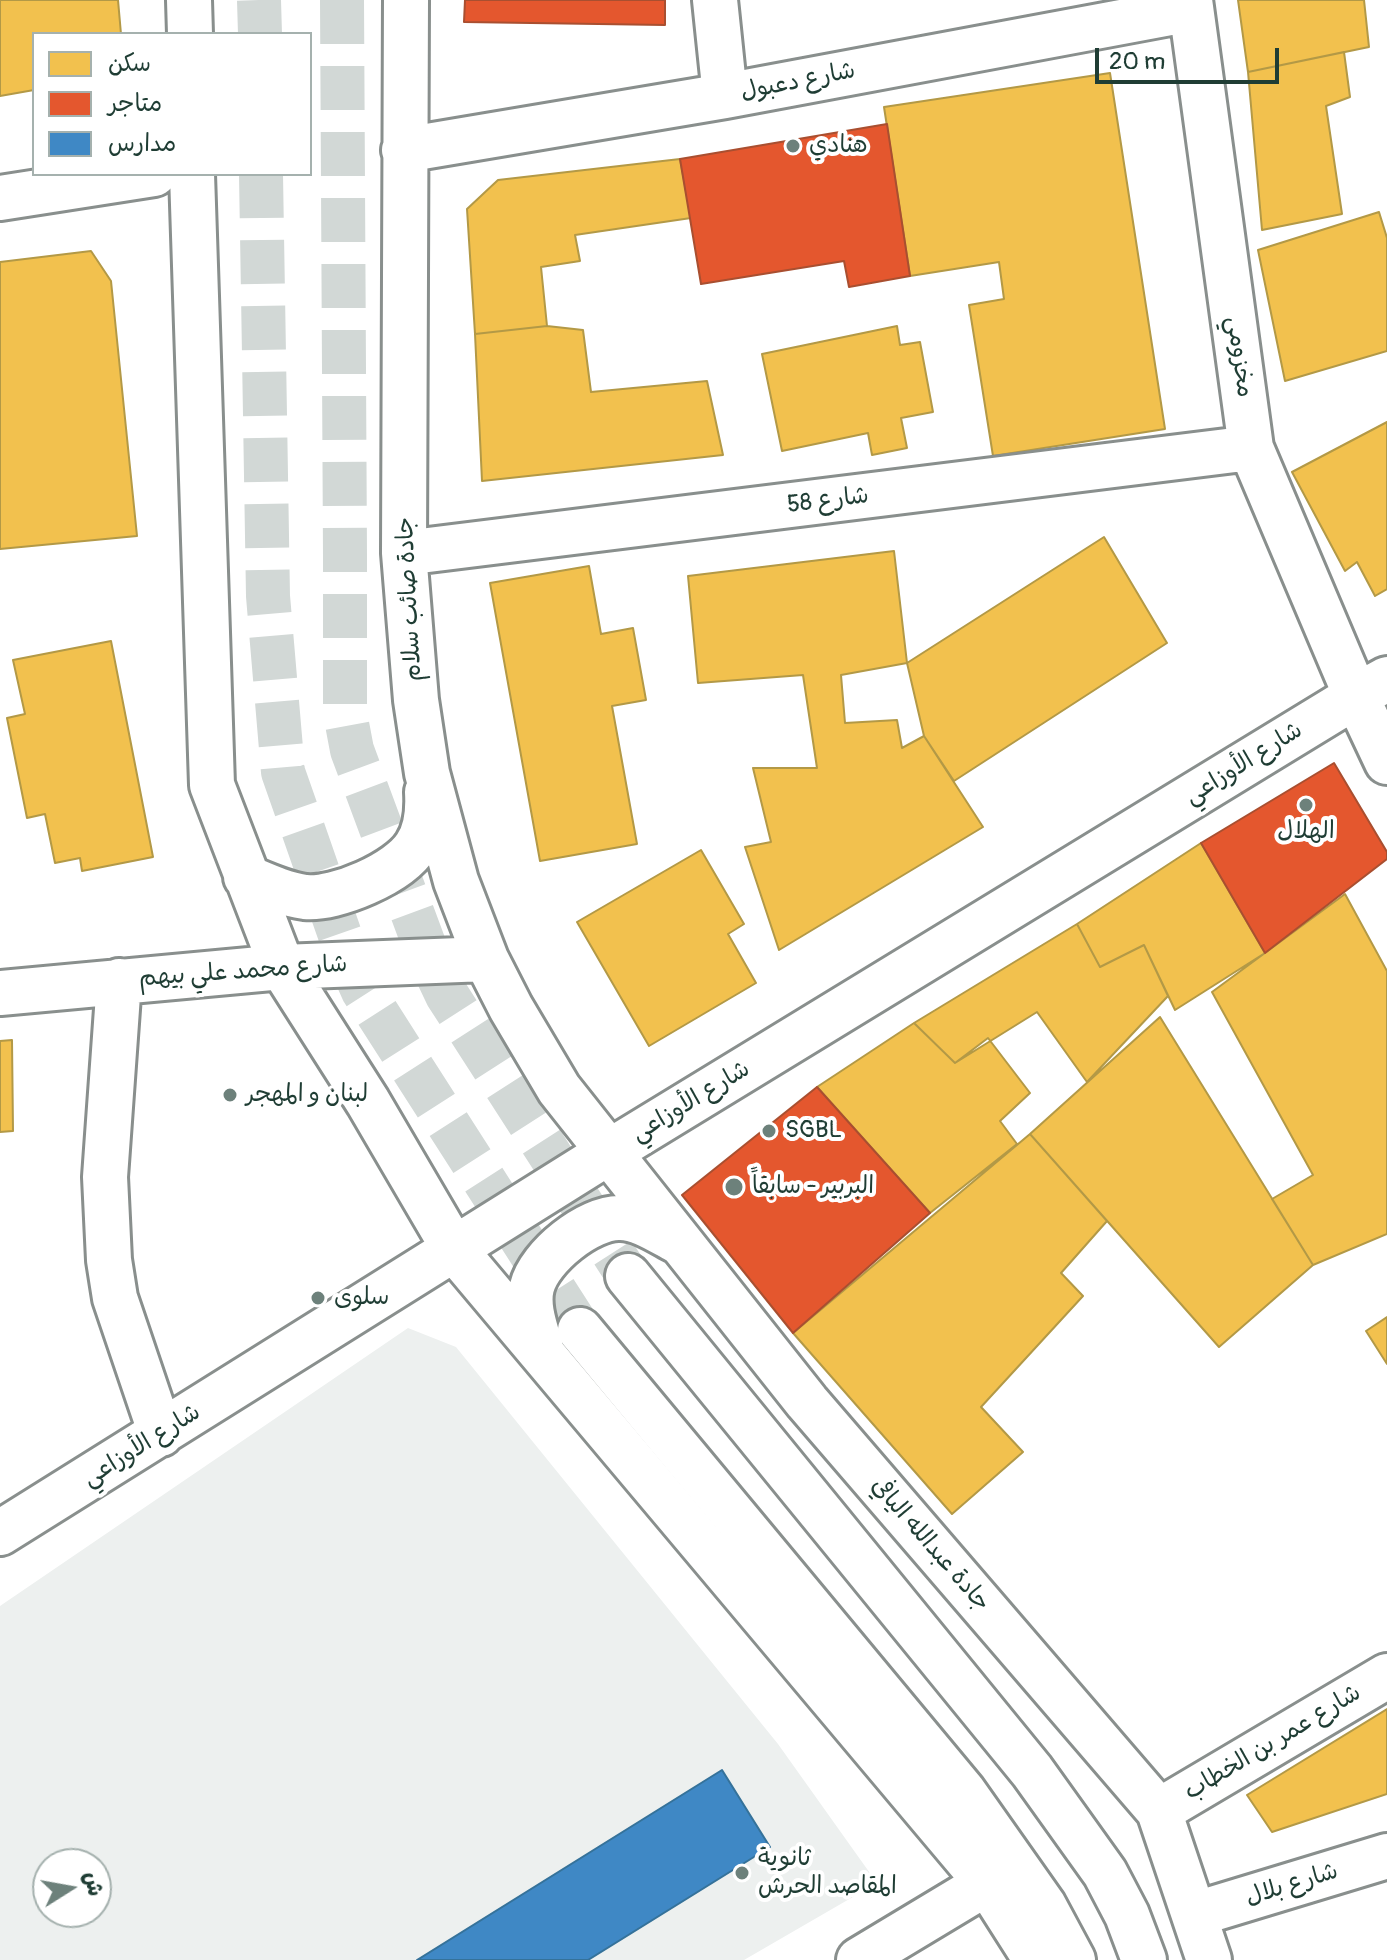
<!DOCTYPE html>
<meta charset="utf-8">
<style>
body{margin:0}
#map{position:relative;width:1387px;height:1960px;overflow:hidden;background:#fff;font-family:Pangolin,"Playpen Sans Arabic",sans-serif}
canvas{display:block}
.legend{position:absolute;left:32px;top:32px;width:280px;height:144px;box-sizing:border-box;background:#fff;border:2px solid #a5b1ae;margin:0;padding:10px 14px;list-style:none;font-size:24px;color:#1f3d34}
.legend li{display:flex;align-items:center;gap:16px;height:40px}
.legend b{width:40px;border:2px solid #a5b1ae}
.north{position:absolute;left:32px;top:1848px;width:80px;height:80px;box-sizing:border-box;background:#fff;border:2px solid #a5b1ae;border-radius:50%;rotate:79deg;font-size:22px;font-weight:700;line-height:32px;text-align:center;color:#1f3d34}
.north::after{content:'';display:block;margin:auto;width:28px;height:36px;background:#6d817b;clip-path:polygon(50% 0,100% 100%,50% 72%,0 100%)}
.scale{position:absolute;left:1095px;top:48px;width:184px;height:36px;box-sizing:border-box;border:4px solid #1f3d34;border-top:0;padding-left:10px;font-size:24px;line-height:28px;white-space:nowrap;color:#1f3d34;-webkit-text-stroke:6px #fff;paint-order:stroke}
</style>
<div id="map">
<canvas width="1387" height="1960"></canvas>
<ul class="legend">
<li><b style="height:22px;background:#f2c14e"></b>سكن</li>
<li><b style="height:22px;background:#e4572e"></b>متاجر</li>
<li><b style="height:22px;background:#3f88c5"></b>مدارس</li>
</ul>
<div class="north">ش</div>
<div class="scale">20 m</div>
</div>
<script>
const context = document.querySelector('canvas').getContext('2d');
context.lineJoin = 'round';
function fill(path, color) { context.fillStyle = color; context.fill(path, 'evenodd'); }
function stroke(path, color, width, dash) { context.strokeStyle = color; context.lineWidth = width; context.lineCap = dash ? 'butt' : 'round'; context.setLineDash(dash || []); context.stroke(path); }
function drawText(font, color, halo, rows, align = 'center') {
  context.font = font + ' Pangolin,"Playpen Sans Arabic",sans-serif'; context.lineWidth = 8; context.setLineDash([]); context.textBaseline = 'middle'; context.strokeStyle = halo; context.fillStyle = color; for (const [text, x, y, turn = 0] of rows) {
    context.save(); context.translate(x, y); context.rotate((+turn || 0) * Math.PI / 180); context.textAlign = isNaN(turn) ? turn : align; if (halo) context.strokeText(text, 0, 0); context.fillText(text, 0, 0); context.restore();
  }
}
fill(new Path2D(`
 M408 1328 456 1347 778 1744 877 1883 744 1960H0V1606ZM48 1864H96V1912H48Z`), '#edf0ef');
const homes = new Path2D(`
 M0 0H118L121 34H34V90L0 96Z
 M1238 0H1364L1369 47 1248 72Z
 M1344 52 1350 97 1326 106 1342 214 1262 230 1248 72Z
 M1110 73 1165 429 993 456 969 305 1004 299 999 262 910 276 884 107Z
 M680 159 691 218 575 235 580 261 541 267 547 326 475 334 467 209 498 180Z
 M1379 212 1387 238V351L1285 381 1258 250Z
 M91 251 111 281 137 536 0 549V262Z
 M547 326 583 330 591 392 707 381 723 455 482 481 475 334Z
 M897 326 900 345 920 342 933 412 901 418 907 448 872 455 868 433 782 451 762 354Z
 M1387 422V589L1375 596 1357 562 1345 571 1292 472Z
 M1104 537 1167 643 954 781 924 736 907 663Z
 M894 551 907 663 841 675 845 723 897 720 902 748 924 736 983 827 779 950 745 847 771 842 753 768H817L803 675 698 683 688 576Z
 M589 566 601 634 633 628 646 700 612 706 637 844 540 861 490 583Z
 M111 641 153 857 82 871 80 858 55 863 45 814 27 818 7 718 25 714 13 660Z
 M1201 843 1265 953 1175 1010 1144 945 1100 967 1077 924Z
 M701 850 744 924 728 934 756 983 649 1046 577 922Z
 M1345 894 1387 971V1234L1313 1265 1272 1199 1313 1175 1212 992Z
 M1077 924 1100 967 1144 945 1168 996 1087 1082 1037 1012 955 1063 914 1023Z
 M1160 1017 1313 1265 1219 1347 1030 1134Z
 M914 1023 955 1063 988 1038 1030 1093 1000 1121 1017 1144 930 1213 817 1087Z
 M12 1040 13 1131 0 1132V1041Z
 M1030 1134 1107 1221 1061 1273 1083 1296 981 1407 1023 1452 952 1514 793 1333Z
 M1387 1317V1364L1366 1331Z
 M1387 1709V1794L1272 1832 1247 1795Z`);
fill(homes, '#f2c14e');
stroke(homes, '#b39946', 2);
const shops = new Path2D(`
 M465 0H665V25L464 22Z
 M887 124 910 276 849 287 844 261 701 284 680 159Z
 M1334 763 1387 852V859L1265 953 1201 843Z
 M817 1087 930 1213 793 1333 682 1195Z`);
fill(shops, '#e4572e');
stroke(shops, '#a94f30', 2);
const schools = new Path2D(`
 M722 1770 770 1847 588 1960H417Z`);
fill(schools, '#3f88c5');
stroke(schools, '#35729a', 2);
stroke(new Path2D(`
 M259 0 260 34
 M342 0 345 556V713L352 750 428 955 447 995 628 1276
 M261 174 268 596 283 772 347 955 363 991 580 1330`), '#d2d8d6', 44, [44, 22]);
const minor = new Path2D(`
 M189 0 190 34
 M406 0 404 553 416 700 427 773 456 881 486 959 511 1008 559 1089 807 1402 1159 1811 1209 1960
 M715 0 725 96
 M1190 0 1251 448 1356 696 1387 762
 M404 150 725 96 1191 9
 M192 174 212 785 282 967 368 1102 454 1249 987 1883 1036 1960
 M0 198 154 174
 M404 553 1251 448
 M246 877C265 885 284 894 305 897 336 900 399 873 416 846 426 831 428 809 427 792
 M119 981 105 1177 109 1260 115 1298 161 1434
 M0 993 282 967 486 959
 M541 1348C536 1329 527 1307 532 1287 539 1257 589 1217 620 1218 640 1218 660 1232 677 1241
 M0 1533 609 1152 1356 696 1387 679
 M1159 1811 1387 1676
 M1196 1914 1387 1856
 M859 1960 987 1883`);
const highway = new Path2D(`
 M628 1276 1032 1771 1105 1873 1127 1915 1144 1960
 M580 1330 963 1791 1044 1906 1073 1960`);
stroke(minor, '#898f8d', 50);
stroke(highway, '#898f8d', 50);
stroke(minor, '#fff', 44);
stroke(highway, '#fff', 44);
for (const [x, y, r, color] of [
 [793,146,8,"#6d817b"],
 [1306,805,8,"#6d817b"],
 [230,1095,8,"#6d817b"],
 [769,1131,8,"#6d817b"],
 [734,1187,10,"#6d817b"],
 [318,1298,8,"#6d817b"],
 [742,1873,8,"#6d817b"]
]) { const dot = new Path2D(); dot.arc(x, y, r, 0, 2 * Math.PI); context.fillStyle = color; context.fill(dot); stroke(dot, '#fff', 3); }
drawText('24px', '#1f3d34', '#fff', [
 ["شارع دعبول",798,82,-11],
 ["مخزومي",1239,357,82],
 ["شارع 58",828,501,-7],
 ["جادة صائب سلام",410,599,-93],
 ["شارع الأوزاعي",1244,764,-32],
 ["شارع محمد علي بيهم",243,972,-4],
 ["شارع الأوزاعي",691,1102,-31],
 ["شارع الأوزاعي",142,1446,-32],
 ["جادة عبدالله اليافي",930,1545,49],
 ["شارع عمر بن الخطاب",1273,1743,-31],
 ["شارع بلال",1292,1885,-17]
]);
drawText('24px', '#1f3d34', '#fff', [
 ["هنادي",809,146],
 ["الهلال",1306,832,"center"],
 ["لبنان و المهجر",246,1095],
 ["SGBL",785,1131],
 ["البربير - سابقاً",752,1187],
 ["سلوى",334,1298],
 ["ثانوية",758,1859],
 ["المقاصد الحرش",758,1887]
], 'left');
</script>
